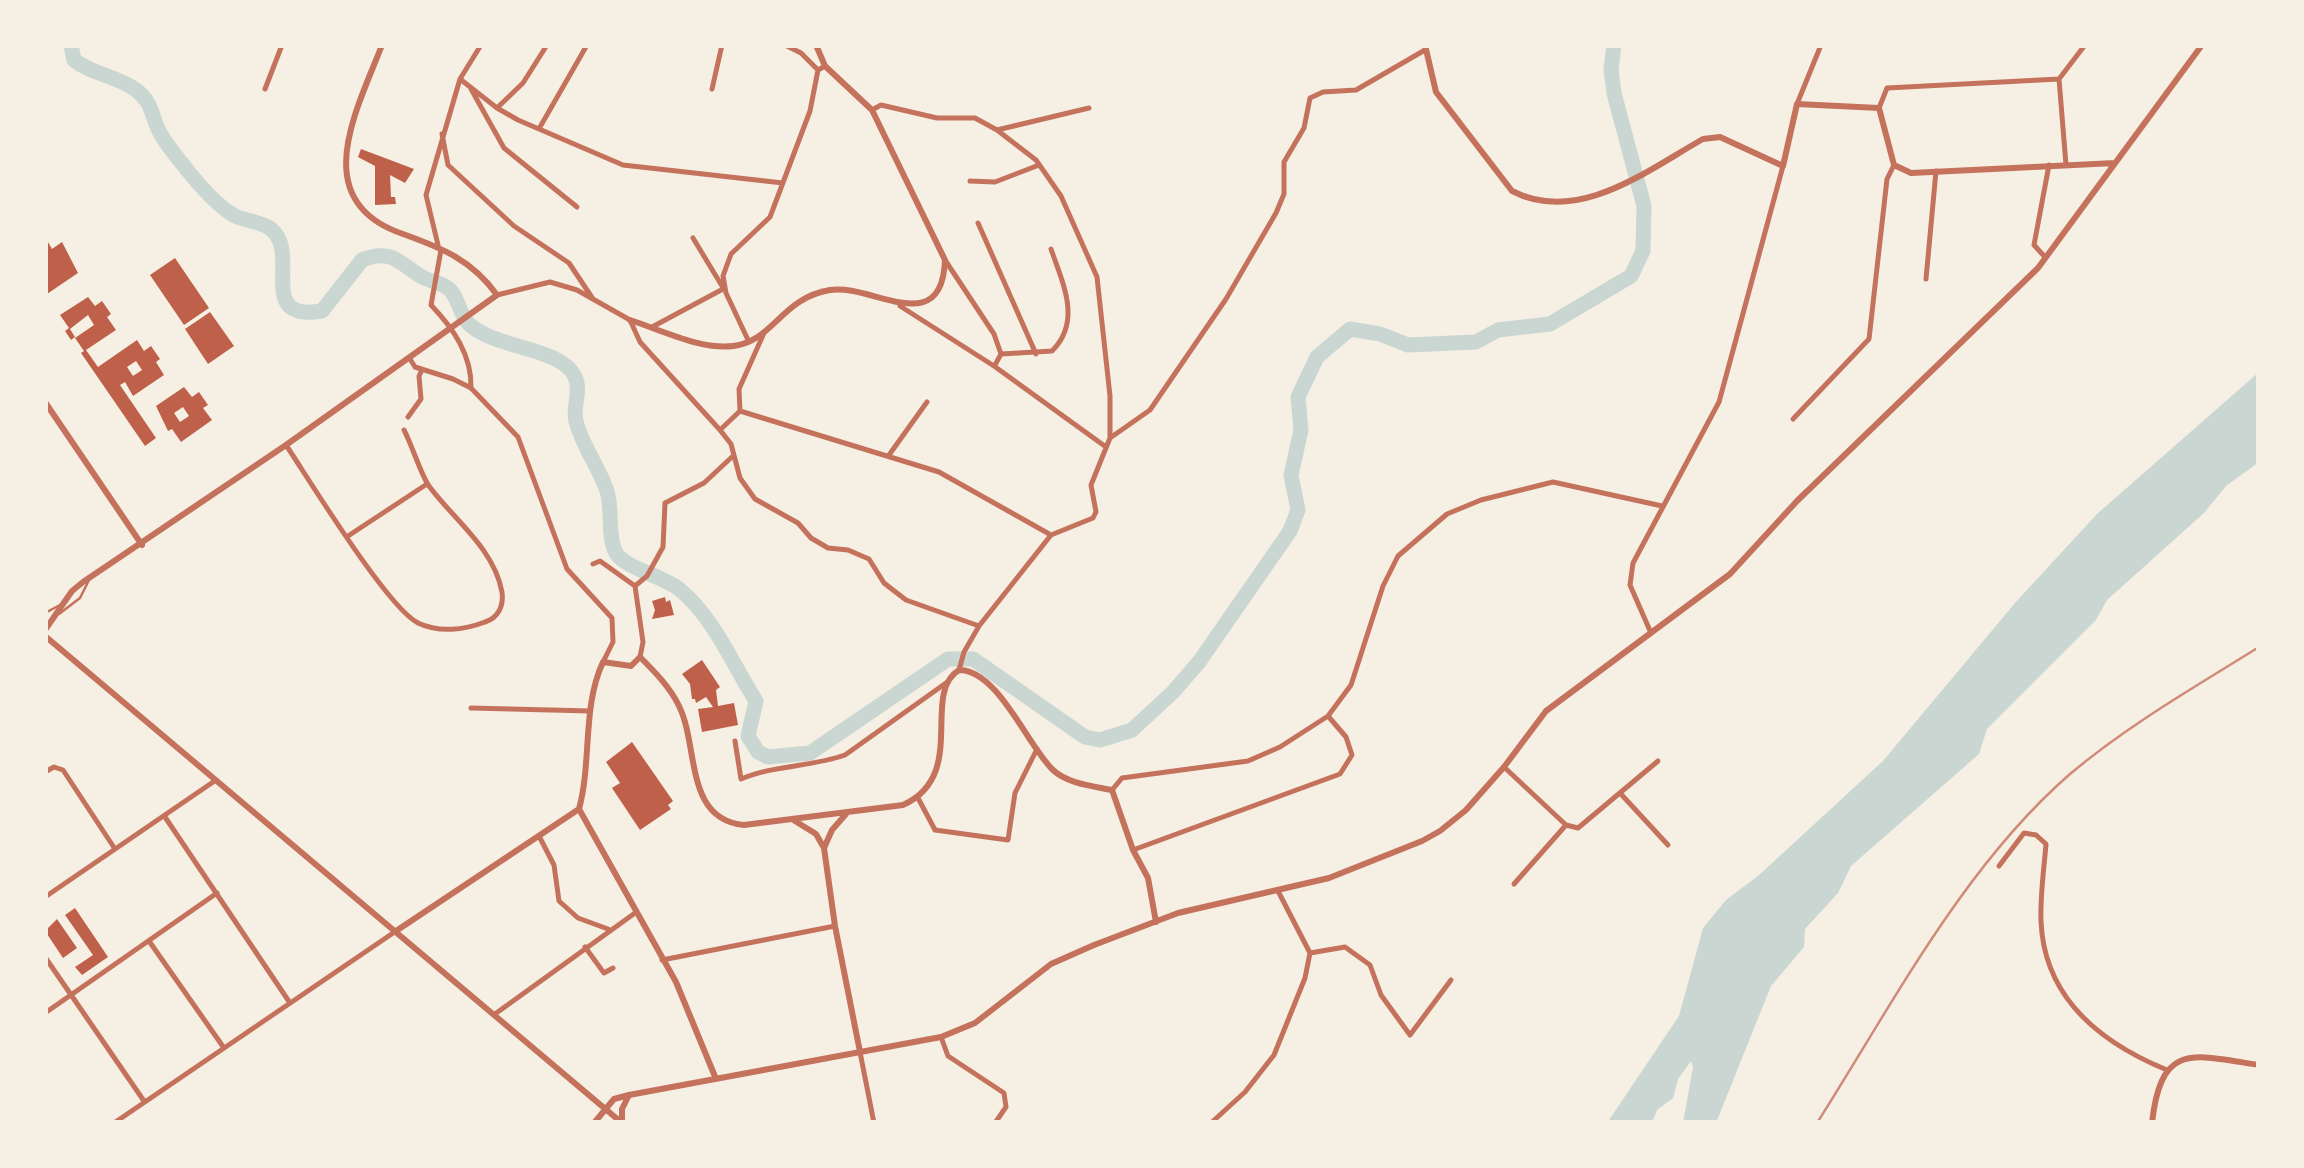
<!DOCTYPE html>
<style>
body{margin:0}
#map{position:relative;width:2304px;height:1168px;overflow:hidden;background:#f6efe4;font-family:Poppins,sans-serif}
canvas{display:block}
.frame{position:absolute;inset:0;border:48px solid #f6efe4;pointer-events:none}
</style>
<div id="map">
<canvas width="2304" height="1168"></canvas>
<div class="frame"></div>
</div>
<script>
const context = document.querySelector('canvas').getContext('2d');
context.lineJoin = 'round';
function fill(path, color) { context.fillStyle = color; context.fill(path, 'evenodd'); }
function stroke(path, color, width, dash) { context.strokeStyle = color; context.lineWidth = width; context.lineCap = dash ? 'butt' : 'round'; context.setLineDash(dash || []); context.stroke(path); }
fill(new Path2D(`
 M2259 372V462L2226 486 2204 513 2107 600 2096 620 1987 729 1979 754 1851 866 1838 893 1805 929 1804 947 1771 986 1716 1123H1683L1693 1067 1691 1061 1678 1079 1673 1098 1657 1110 1652 1123H1607L1679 1016 1703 928 1726 900 1758 876 1883 761 2015 603 2097 514Z`), '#c9d6d2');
stroke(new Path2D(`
 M71 45 74 60C93 75 118 76 136 90 152 102 151 113 158 129 163 140 173 152 180 161 194 179 216 206 235 216 246 221 262 222 271 229 302 254 254 322 322 311L362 260C369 257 377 255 385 256 399 257 411 272 424 278 433 282 444 283 451 291 459 300 460 316 469 324 495 349 562 347 575 377 582 391 572 407 576 421 582 446 599 467 607 491 613 510 607 533 615 551 621 567 663 576 679 589 713 616 733 665 756 701L748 736 758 752 768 757 810 753 948 659H973L1085 737 1100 740 1132 730 1173 692 1199 662 1290 531 1298 510 1291 475 1301 430 1298 397 1317 357 1350 329 1380 334 1408 345 1476 342 1498 330 1550 324 1631 276 1643 251 1644 206 1614 93 1611 69 1614 45`), '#c9d6d2', 15);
fill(new Path2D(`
 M361 149 414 169 405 183 390 175 391 197H395L396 204 375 205V166L358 157Z
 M45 237 52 249 62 242 78 273 47 294Z
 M175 258 209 308 184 325 150 275Z
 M88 297 95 306 102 301 111 314 107 317 116 330 86 350 98 367 137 340 144 351 151 346 160 359 156 362 164 375 133 396 125 382 120 385 156 438 145 446 81 353 84 351 75 338 94 325 88 315 70 329 75 337 71 340 65 331 69 328 60 315ZM136 361 142 370 133 376 127 367Z
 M210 312 234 346 208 364 185 329Z
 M184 387 192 397 199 392 208 405 203 408 212 420 181 442 172 429 168 431 156 406ZM183 407 189 416 180 422 174 413Z
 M665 597 666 602 670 600 674 615 652 619 655 610 652 601Z
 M702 660 720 687 716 690 718 706 734 703 738 725 702 732 698 709 713 707 706 697 696 703 695 699H692L690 684 682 674Z
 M632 742 673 801 668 805 671 809 640 830 612 788 620 783 606 762Z
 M75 908 108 957 82 975 75 967 93 955 65 915Z
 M57 919 77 948 63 958 45 931Z`), '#bf614a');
stroke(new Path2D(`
 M45 613 60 605
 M59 614 80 598 89 580`), '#c5725c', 2.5);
stroke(new Path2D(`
 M785 45 801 53 818 70
 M460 79 497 108 518 120 623 165 783 183
 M265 89 282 45
 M471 89 504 148 577 207
 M712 89 722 45
 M1797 104 1821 45
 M497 108 523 83 547 45
 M1879 108 1887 88 2059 79
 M872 110 881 105 937 118H975L997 130 1036 160 1061 196 1097 277 1110 396V438
 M540 127 587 45
 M997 130 1089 108
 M442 134 448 165 514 226 569 263 593 299
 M2066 165 2059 79 2085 45
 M970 181 995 182 1039 165
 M978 223 1036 354
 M693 238 722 286
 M438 245 426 195 460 79 481 45
 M441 250 431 305C453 328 472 355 471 388
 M2045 257 2034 245 2049 165
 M945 260 994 334 1001 354 995 365
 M1926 279 1936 171
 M497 295 550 282 577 290 630 320 640 342 720 430
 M900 306 994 366 1106 447
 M652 327 723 289
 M764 333 739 389 740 411 720 430 731 444 740 478 755 499 798 523 811 538 828 548 848 550 869 559 884 583 906 600 979 626
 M749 342 726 293 723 276 731 254 770 217 810 111 818 70 825 66
 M1001 354 1052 351C1082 321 1063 284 1051 249
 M410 359 415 367 453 379 471 388 518 437 567 569 612 618 613 642 603 662
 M740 411 939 472 1051 535
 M408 417 421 399 419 376 422 370
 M1793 419 1869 339 1887 179 1894 165
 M286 445C310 481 387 607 418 623 439 633 464 630 485 622 498 618 504 606 502 592 494 548 453 519 429 486 421 475 412 445 404 430
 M889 455 927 402
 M348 536 427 484
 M593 564 600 561 635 586
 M635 586 647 576 663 547 665 503 704 483 733 456
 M635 586 643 642 640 657
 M1651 633 1630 585 1633 563 1719 402 1783 166
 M959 670 964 652 979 626 1051 535 1093 518 1096 512 1091 485 1110 438 1150 410 1226 299 1276 213 1284 194V162L1304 128 1310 98 1323 92 1356 90 1425 50
 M471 708 590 711
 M735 741 741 779C774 765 811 767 845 755L946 683
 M1504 767 1566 825
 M45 772 54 767 63 770 115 849
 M1112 790 1122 778 1248 761 1280 747 1328 716 1351 685 1383 586 1398 556 1447 514 1481 500 1553 482 1662 506
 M1620 793 1668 845
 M918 798 935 830 1008 840 1015 793 1037 749
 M165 817 290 1003
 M539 836 554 865 559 901 578 918 608 929
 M1133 850 1340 774 1352 755 1346 737 1328 716
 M1999 866 2024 833 2036 835 2046 844C2044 869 2040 896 2041 921 2044 998 2101 1043 2167 1070
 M1514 884 1566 825 1578 828 1658 761
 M45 897 216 780
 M149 941 224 1048
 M585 947 604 973 613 968
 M1310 953 1345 947 1370 965 1381 995 1410 1035 1451 980
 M45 957 144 1101
 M662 960 835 926
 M45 1013 217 893
 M495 1014 635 913
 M941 1037 948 1056 1004 1093 1006 1107 995 1123
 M860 1052 874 1123
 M114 1123 396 931
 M1211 1123 1245 1092 1274 1055 1305 978 1310 953 1278 891`), '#c5725c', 5);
stroke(new Path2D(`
 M1425 45 1436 92 1512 191C1578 225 1646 171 1703 139L1720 137 1783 166 1797 104 1879 108 1894 165 1911 173 2115 163
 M630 320C661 330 701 350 733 346 774 341 781 298 830 290 871 283 942 341 945 260L872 110 825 66 816 45
 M45 402 142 545
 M45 630 72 591 83 582 286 445 497 295C472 260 442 248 403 234 306 201 357 110 382 45
 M45 636 622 1123
 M579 809C592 761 582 707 603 662L631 666 640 657C654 671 670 687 679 706 699 746 684 819 744 825L903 805C969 775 920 694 959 670 998 670 1027 745 1053 770 1068 784 1093 786 1112 790L1133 850 1148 878 1156 922
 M579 809 676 982 716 1079
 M846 814 832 830 824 848 835 926 860 1052
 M795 821 816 834 824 848
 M396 931 579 809
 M622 1121V1109L629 1095
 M594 1123 614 1099 629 1095 941 1037 975 1023 1051 964 1094 945 1178 913 1329 878 1422 841 1440 831 1466 810 1504 767 1546 711 1730 574 1797 501 2038 268 2202 45
 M2152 1123C2161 1041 2193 1055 2259 1065`), '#c5725c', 6);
stroke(new Path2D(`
 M1817 1123C1892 1005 1963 867 2070 774 2128 725 2195 687 2259 647`), '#cf8b77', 2.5);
</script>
